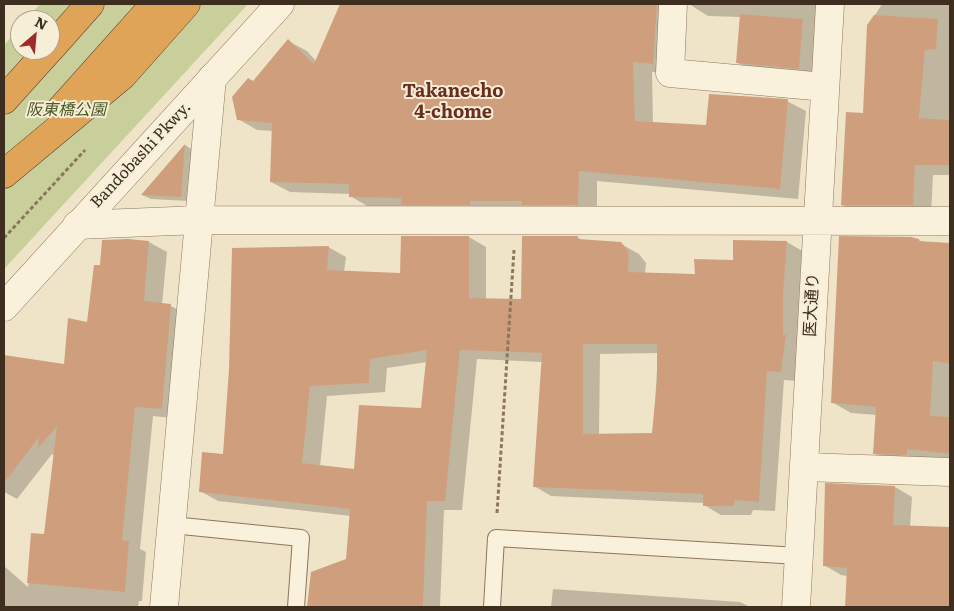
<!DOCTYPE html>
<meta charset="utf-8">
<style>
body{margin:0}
#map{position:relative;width:954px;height:611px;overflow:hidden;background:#f0e4c8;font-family:Literata,serif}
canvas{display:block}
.frame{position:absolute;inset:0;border:5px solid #3d2e20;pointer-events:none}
.north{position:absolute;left:10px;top:10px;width:50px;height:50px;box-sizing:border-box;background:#f7eed8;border:1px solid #ada18e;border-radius:50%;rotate:27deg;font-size:14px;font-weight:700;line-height:20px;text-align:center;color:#3d2e20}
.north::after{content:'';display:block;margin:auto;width:18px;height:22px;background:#9e2a2b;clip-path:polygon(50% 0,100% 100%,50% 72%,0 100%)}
</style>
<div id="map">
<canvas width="954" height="611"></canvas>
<div class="frame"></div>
<div class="north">N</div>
</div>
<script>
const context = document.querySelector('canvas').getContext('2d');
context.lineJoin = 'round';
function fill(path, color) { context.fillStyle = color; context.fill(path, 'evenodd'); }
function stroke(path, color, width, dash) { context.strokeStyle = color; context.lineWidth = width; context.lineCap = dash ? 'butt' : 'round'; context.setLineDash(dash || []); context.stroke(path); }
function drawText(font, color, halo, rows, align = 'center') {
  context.font = font + ' Literata,"Noto Sans JP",serif'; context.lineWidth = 4; context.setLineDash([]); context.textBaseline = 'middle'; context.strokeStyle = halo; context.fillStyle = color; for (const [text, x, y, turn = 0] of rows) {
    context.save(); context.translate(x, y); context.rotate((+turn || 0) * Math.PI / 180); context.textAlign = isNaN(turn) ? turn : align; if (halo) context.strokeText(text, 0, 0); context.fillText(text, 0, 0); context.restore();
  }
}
fill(new Path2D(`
 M40 4H248L4 269V45L20 27V50H50V20H26Z`), '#c9cf9b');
fill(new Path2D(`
 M341 4H681L672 73 652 72 653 123 708 126 787 101 806 111 798 199 597 181V215L369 207 350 196V194L290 192 271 182 273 131 257 130 238 119 254 82 288 41 307 51 316 61Z
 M689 4H824L818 79 756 73 738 63 741 17 708 16Z
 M881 4H950V175H933L931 215H861L842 205 864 115 868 26 882 4Z
 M185 145 193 150 189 201 151 199 142 195Z
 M402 237H469L486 247V299L523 300 577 237 582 240 621 244 639 254 646 263 645 274 696 275 787 242 804 252 798 381 784 380 775 511 753 510 751 515H721L704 505V503L551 496 534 486 542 362 477 359 462 510H444L440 607H309L312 573 347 560 351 516 218 501 200 491 224 455 328 247 346 257 344 272 402 274ZM658 353 653 435H599L600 354ZM427 362 422 409 355 471 320 467 327 396 385 392 387 368Z
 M919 240 924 243 950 244V462L893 464 874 453 877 415 851 413 832 402Z
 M103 241 149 242 167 252 162 305 171 306 189 316 180 419 153 416 140 549 146 552 142 601H139L138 607H4V566L28 587 33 534 45 535 55 456 52 454 17 499 4 492V356L65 366 88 323 101 267Z
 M895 487 912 497 910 527 950 529V607H847L848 576 841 575 824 565Z
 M553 589 740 602 750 607H551Z`), '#0003');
fill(new Path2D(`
 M340 4H657L653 64 633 62 635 121 706 125 709 94 788 99 780 189 579 171 578 205H522V201H470V205H401V198L349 197V184L270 182 272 123 237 120 232 97 248 78 253 81 288 39 314 64Z
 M740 14 803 19 799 69 736 63Z
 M874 15 938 19 936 49 925 50 919 118 950 120V165H915L913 205H841L846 112 863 113 867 25Z
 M185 144 181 197 141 195Z
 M401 236H469V298L521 299 522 236H578V239L621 242 629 252 628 272 695 274 694 259 733 260V240L787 241 783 295V335H786L781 372 767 371 759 502 735 500 733 506H703V494L533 487 542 353 460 350 445 501H427L423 607H307L311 572 346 559 350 509 199 492 202 452 223 454 229 369 232 248 329 246 327 270 400 273ZM583 344H657V382L652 433 583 434ZM427 350 421 408 359 405 354 469 302 463 310 386 369 383 370 359Z
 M839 236 911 237 919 239V241L950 243V364L933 361 930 416 950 417V454L907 449V455L873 454 876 407 831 403Z
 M128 239 149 241 144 301 171 304 162 409 135 407 122 540 129 541 125 592 27 583 31 533 44 534 57 426 38 448 39 437 4 483V355L64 364 68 318 87 322 94 265H100L102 240Z
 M825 483 895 486 893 525 950 527V607H845L847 568 823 566Z`), '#cf9f7d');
const service = new Path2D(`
 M172 525 301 538 296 607
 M492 607 496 538 799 556`);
const minor = new Path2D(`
 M673 4 670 73 825 87
 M77 225 199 220 950 221
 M804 467 950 472
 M164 607 212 78
 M796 607 830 4`);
const tertiary = new Path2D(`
 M4 307 280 4`);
const motorway = new Path2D(`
 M50 49 90 4
 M4 100 49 50
 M61 109 155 4
 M4 174 123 75 186 4`);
stroke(service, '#8d765c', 18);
stroke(minor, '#8d765c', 29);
stroke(tertiary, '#8d765c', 29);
stroke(motorway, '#5b4430', 29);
stroke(new Path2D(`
 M4 238 85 150
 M497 513 514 250`), '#8d765c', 3, [4, 2.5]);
stroke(service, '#faf1dc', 16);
stroke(minor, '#faf1dc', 28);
stroke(tertiary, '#faf1dc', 28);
stroke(motorway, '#e0a458', 28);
drawText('italic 16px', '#4d5a26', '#f7eed8', [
 ["阪東橋公園",66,110]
]);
drawText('16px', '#3d2e20', '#f7eed8', [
 ["Bandobashi Pkwy.",141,155,-47],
 ["医大通り",812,305,-87]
]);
drawText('bold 18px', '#6b2e1e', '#f7eed8', [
 ["Takanecho",453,92],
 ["4-chome",453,113]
]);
</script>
